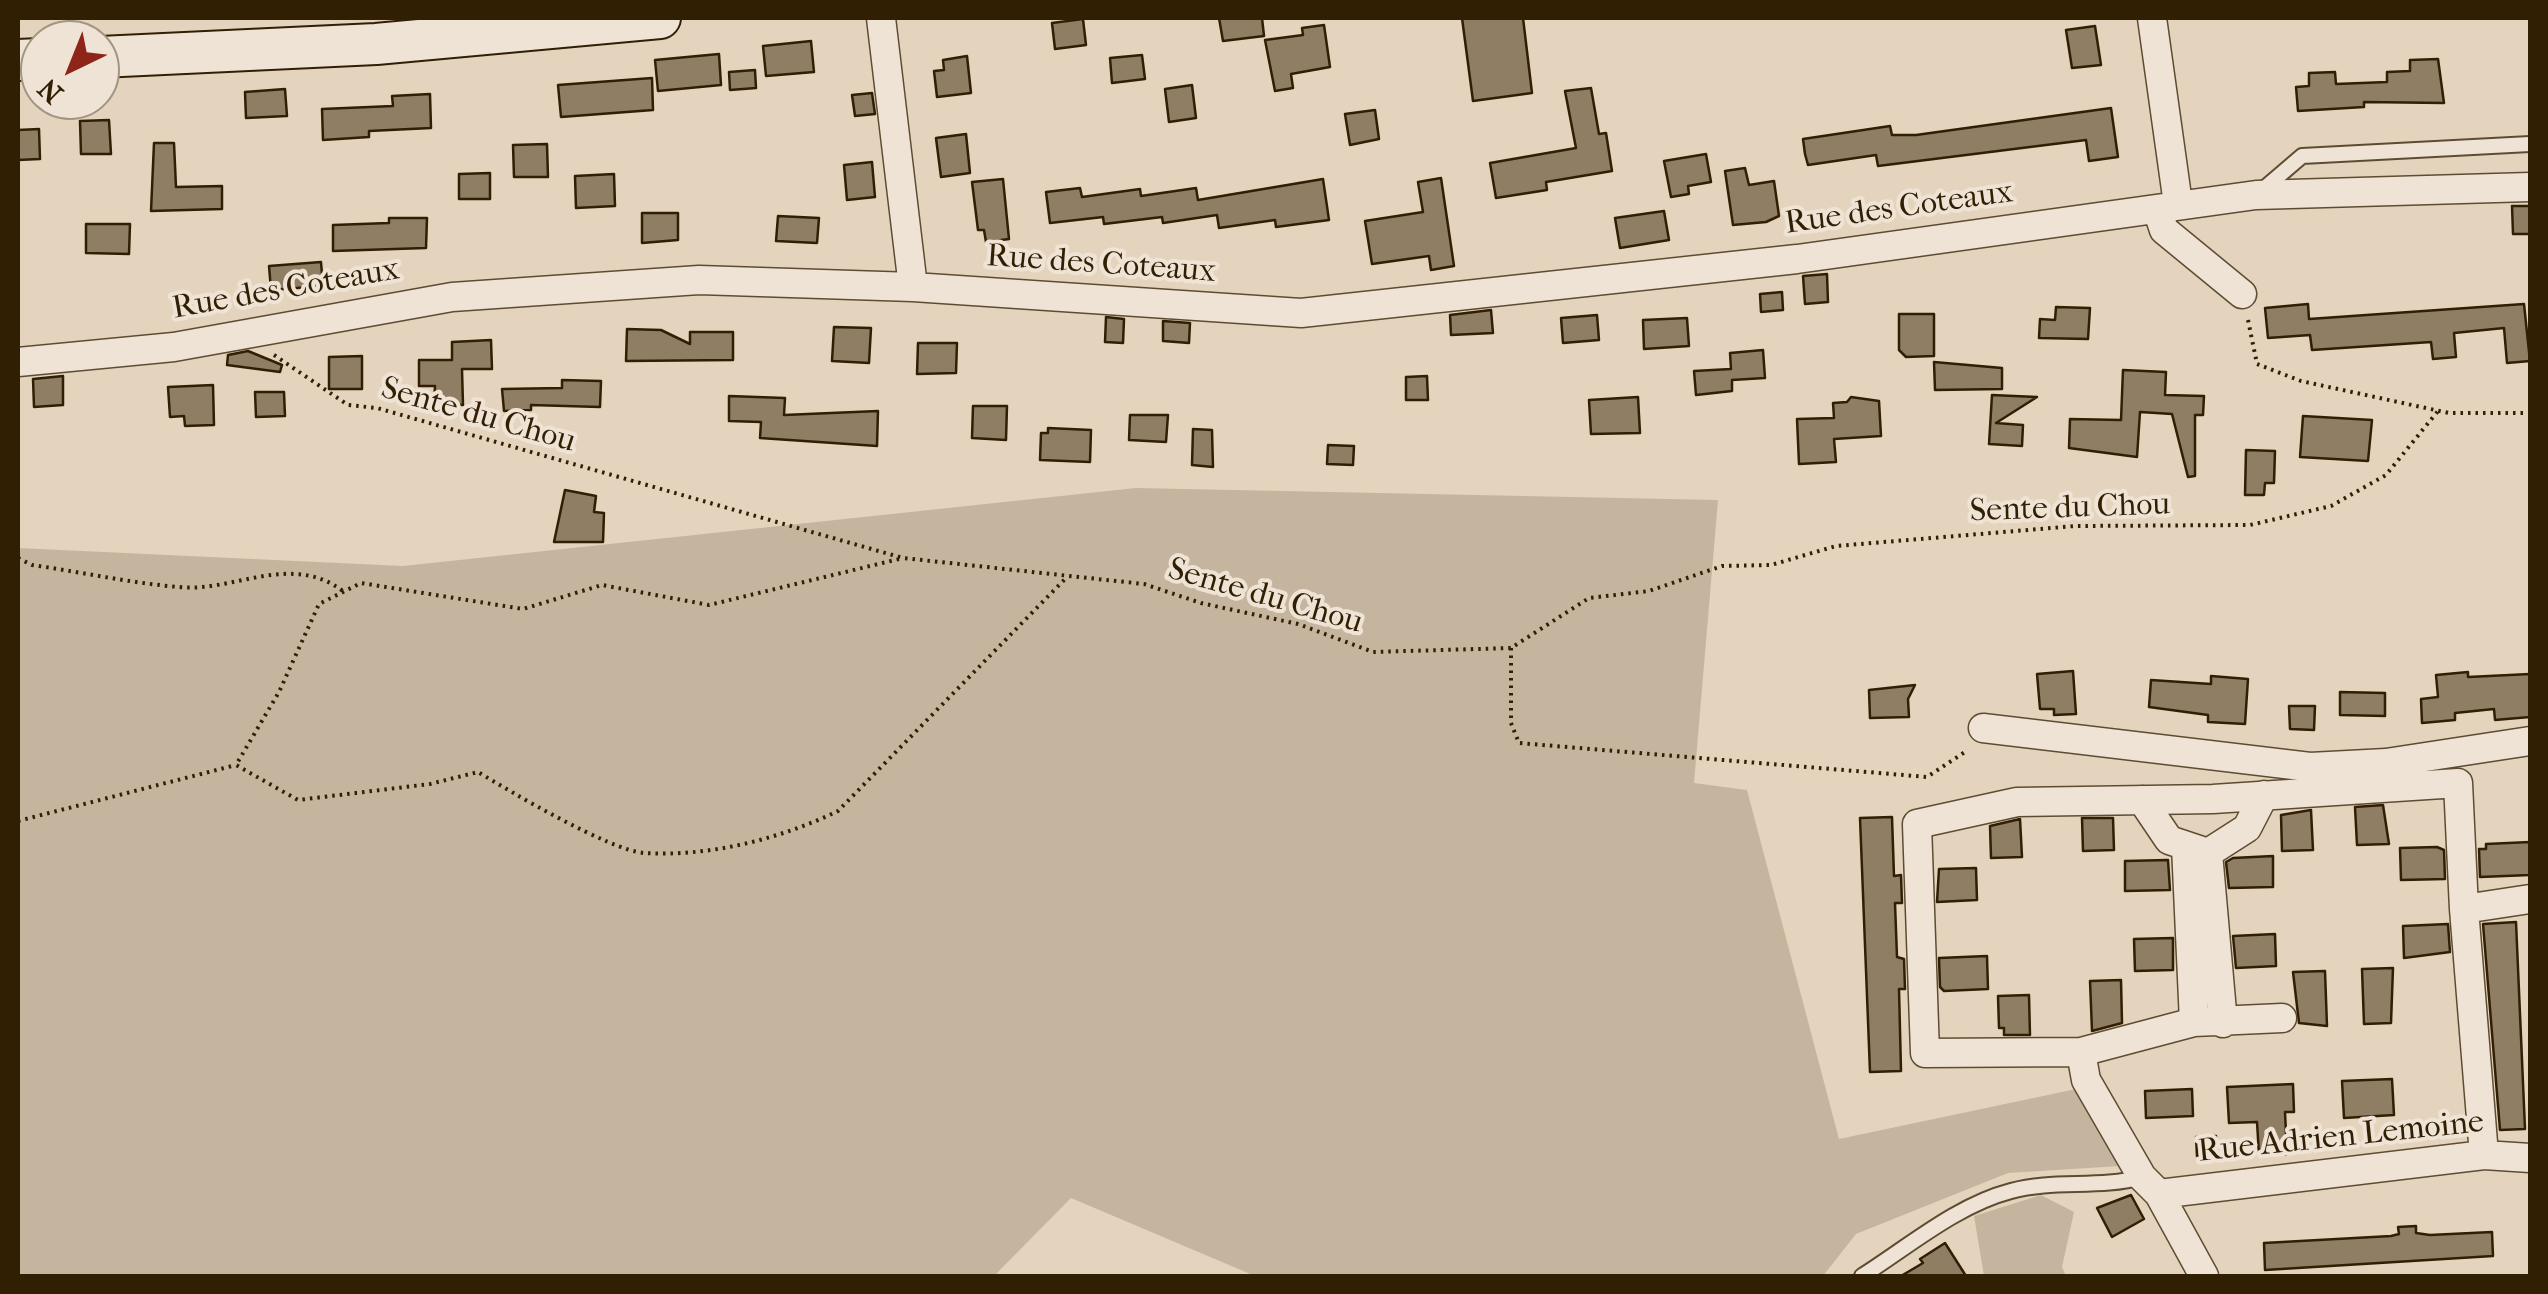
<!DOCTYPE html>
<style>
body{margin:0}
#map{position:relative;width:2548px;height:1294px;overflow:hidden;background:#e5d4bd;font-family:"IM FELL French Canon",serif}
canvas{display:block}
.frame{position:absolute;inset:0;border:20px solid #311f04;pointer-events:none}
.north{position:absolute;left:20px;top:20px;width:100px;height:100px;box-sizing:border-box;background:#eee3d4;border:2px solid #a29581;border-radius:50%;rotate:223deg;font-size:28px;font-weight:700;line-height:40px;text-align:center;color:#311f04}
.north::after{content:'';display:block;margin:auto;width:35px;height:45px;background:#8f2418;clip-path:polygon(50% 0,100% 100%,50% 72%,0 100%)}
</style>
<div id="map">
<canvas width="2548" height="1294"></canvas>
<div class="frame"></div>
<div class="north">N</div>
</div>
<script>
const context = document.querySelector('canvas').getContext('2d');
context.lineJoin = 'round';
function fill(path, color) { context.fillStyle = color; context.fill(path, 'evenodd'); }
function stroke(path, color, width, dash) { context.strokeStyle = color; context.lineWidth = width; context.lineCap = dash ? 'butt' : 'round'; context.setLineDash(dash || []); context.stroke(path); }
function drawText(font, color, halo, rows, align = 'center') {
  context.font = font + ' "IM FELL French Canon",serif'; context.lineWidth = 8; context.setLineDash([]); context.textBaseline = 'middle'; context.strokeStyle = halo; context.fillStyle = color; for (const [text, x, y, turn = 0] of rows) {
    context.save(); context.translate(x, y); context.rotate((+turn || 0) * Math.PI / 180); context.textAlign = isNaN(turn) ? turn : align; if (halo) context.strokeText(text, 0, 0); context.fillText(text, 0, 0); context.restore();
  }
}
fill(new Path2D(`
 M1136 488 1718 500 1694 783 1747 790 1839 1139 2081 1088 2120 1166 2008 1173 1856 1234 1823 1276H1255L1071 1198 994 1276H18V548L403 566Z
 M2041 1195 2074 1212 2062 1267 2066 1276H1984L1974 1216Z`), '#c6b59e');
const building = new Path2D(`
 M1219 18H1262L1264 36 1223 41Z
 M1462 18H1523L1532 93 1473 101Z
 M1083 19 1086 45 1055 49 1052 23Z
 M1324 25 1330 67 1291 74 1293 88 1275 91 1265 40 1303 35 1302 28Z
 M2095 26 2101 65 2072 68 2066 30Z
 M811 41 814 72 766 76 763 46Z
 M719 54 721 85 658 91 655 60Z
 M1142 55 1145 79 1112 83 1110 58Z
 M967 56 971 93 937 97 934 71 944 70 943 60Z
 M2438 59 2444 103 2364 102V107L2298 111 2296 87 2309 86V73L2335 72 2336 84 2387 82V72L2410 71V60Z
 M755 70 756 88 730 90 729 72Z
 M652 78 653 110 561 117 558 85Z
 M1192 85 1196 118 1169 122 1165 89Z
 M1591 88 1599 134 1606 133 1612 171 1546 182 1547 190 1496 198 1490 163 1576 148 1565 91Z
 M285 89 287 116 246 118 245 92Z
 M872 93 875 114 855 116 852 95Z
 M430 94 431 128 369 131V137L323 140 322 109 393 106 392 96Z
 M2111 108 2118 157 2089 161 2086 140 1878 166 1876 155 1808 165 1805 154 1803 139 1890 126 1892 135H1916Z
 M1375 110 1379 139 1350 145 1345 114Z
 M109 120 111 154H81L80 121Z
 M39 129 40 159 18 160V130Z
 M966 134 970 173 941 177 936 138Z
 M154 143H174L176 187 222 186V209L151 211Z
 M547 144 548 177H514L513 145Z
 M1706 154 1711 182 1688 186 1689 194 1671 197 1664 161Z
 M872 162 875 197 847 200 844 165Z
 M1745 168 1749 185 1774 181 1779 216 1766 222 1733 225 1725 171Z
 M490 173V199H459V174Z
 M614 174 615 206 576 208 575 176Z
 M1441 178 1454 266 1431 270 1429 256 1372 264 1365 221 1423 212 1418 182Z
 M1003 179 1009 239 986 242 984 230H978L972 182Z
 M1323 179 1329 220 1276 227 1275 220 1219 228 1217 215 1163 223 1162 217 1104 224 1103 217 1050 223 1046 192 1080 188 1082 197 1140 189 1141 196 1196 188 1198 200Z
 M2512 206H2530V234H2513Z
 M1664 211 1669 240 1620 248 1615 218Z
 M642 213H678V240L642 243Z
 M778 216 819 218 817 243 776 241Z
 M389 218H427L426 248 333 251V225L389 223Z
 M86 224H130L129 254 86 253Z
 M321 262 323 286 271 290 269 266Z
 M1827 274 1828 302 1805 304 1803 276Z
 M1782 292 1783 310 1761 312 1760 294Z
 M2308 304 2309 319 2524 304 2530 361 2507 363 2504 328 2454 333 2456 357 2433 359 2431 342 2312 350 2310 335 2268 338 2265 308Z
 M2056 307 2090 308 2088 339 2039 338 2040 319 2055 320Z
 M1491 310 1493 333 1451 335 1450 315Z
 M1899 314H1934V356L1906 357 1899 350Z
 M1597 315 1599 340 1563 343 1561 318Z
 M1106 317 1124 319 1123 343 1105 342Z
 M1687 318 1689 346 1644 349 1643 320Z
 M1163 321 1190 323 1189 343 1163 341Z
 M834 327 871 328 869 363 832 361Z
 M627 329 661 330 690 344V332H733V360L626 361Z
 M491 340 492 369H462L463 405 434 403 435 386H419V360H452V342Z
 M918 343H957L956 373 917 374Z
 M1763 350 1765 378 1732 380V391L1696 395 1694 371 1731 369 1730 353Z
 M248 351 282 365 280 372 227 365 228 355Z
 M362 356V389H329V357Z
 M1934 362 2002 368V389L1935 390Z
 M2123 370 2166 372 2165 395 2204 396 2203 415H2195V476L2188 477 2172 414 2140 412 2137 457 2069 448 2070 419 2121 420Z
 M63 376V405L34 407 33 379Z
 M1427 376 1428 400H1406V377Z
 M562 380 601 381 600 407 531 405V410L504 411 502 389 562 388Z
 M213 385 214 425 185 426 184 416 170 417 168 387Z
 M255 392H284L285 416 256 417Z
 M1992 395 2037 397 1996 423 2023 425 2022 446 1989 444Z
 M729 396 785 398 784 415 878 411 877 446 760 438 761 422 729 421Z
 M1638 397 1640 433 1591 434 1589 400Z
 M1851 397 1879 401 1881 436 1834 439 1836 462 1799 464 1797 419 1834 418 1833 403 1847 402Z
 M973 406H1007L1006 440 972 438Z
 M1130 415H1168L1166 442 1129 440Z
 M2303 416 2372 420 2368 461 2300 457Z
 M1048 428 1091 430 1090 462 1040 460 1041 433H1048Z
 M1193 429 1212 430 1213 467 1192 465Z
 M1328 445 1354 446 1353 465 1327 464Z
 M2246 450 2275 451 2274 483H2265L2264 495H2245Z
 M565 490 596 496 594 512 604 513 603 542H554Z
 M2073 671 2076 714 2054 715V709H2040L2037 674Z
 M2468 672V677L2530 674V717L2495 720 2494 709 2455 713V720L2422 723 2421 699 2438 697 2436 675Z
 M2211 676 2248 679 2245 724 2208 722V715L2149 707 2151 680 2211 684Z
 M1915 685 1908 699 1909 717 1870 718 1869 690Z
 M2340 692 2385 693V716L2340 715Z
 M2289 706H2315L2314 730 2290 729Z
 M2383 805 2389 844 2357 845 2355 807Z
 M2311 810 2313 850 2282 851 2281 815Z
 M1892 817 1894 876 1901 875 1902 903H1895L1897 957 1904 959 1905 989H1899L1901 1071 1870 1072 1860 818Z
 M2082 818H2113L2114 850 2083 851Z
 M2020 819 2022 857 1991 858 1990 826Z
 M2530 842V875L2480 877 2479 849H2486V844Z
 M2437 847 2444 850 2445 879 2401 880 2400 848Z
 M2273 856V887L2229 888 2226 862 2233 858Z
 M2168 860 2170 890 2125 891V861Z
 M1976 868 1977 900 1937 902 1939 869Z
 M2516 922 2525 1129 2500 1130 2483 924Z
 M2448 924 2450 952 2404 958 2403 926Z
 M2275 934 2276 966 2236 968 2233 936Z
 M2173 938V970L2135 971 2134 939Z
 M1987 956 1988 989 1944 991 1940 987 1939 958Z
 M2393 968 2391 1023 2364 1024 2362 969Z
 M2325 971 2327 1026 2299 1023 2293 972Z
 M2121 980 2122 1023 2092 1031 2090 981Z
 M2029 995 2030 1035H2004V1028H1999L1998 996Z
 M2392 1079 2394 1115 2344 1118 2342 1081Z
 M2293 1084 2294 1112H2285L2287 1154 2259 1155 2257 1122 2229 1123 2227 1087Z
 M2192 1089 2193 1116 2146 1118 2145 1091Z
 M2216 1136V1156H2197L2196 1137Z
 M2131 1195 2144 1219 2112 1237 2097 1208Z
 M2416 1226V1233L2430 1235 2492 1232 2493 1256 2265 1270 2264 1243 2391 1236 2399 1234 2398 1227Z
 M1945 1243 1966 1276H1901L1923 1263 1920 1259Z`);
fill(building, '#8f7d64');
stroke(building, '#311f04', 2.5);
const service = new Path2D(`
 M2260 192 2302 156 2530 144
 M1862 1276C1908 1247 1957 1205 2011 1191 2054 1179 2099 1189 2142 1177`);
const minor = new Path2D(`
 M881 18 913 287
 M2152 18 2178 204
 M2157 209 2164 230 2242 294
 M18 362 174 347 452 297 699 280 913 287 1301 313 1797 259 2256 195 2530 187
 M1983 728 2310 767 2386 763 2530 741
 M2142 800 2169 840 2208 853 2247 828 2264 795
 M2186 846 2194 1022
 M2208 853 2223 1023
 M2464 909 2530 899
 M2081 1052 2194 1022 2282 1018
 M2159 1194 2484 1155 2530 1158
 M2204 1276 2159 1194 2142 1177 2086 1080 2081 1052 1925 1053 1917 824 2017 802 2213 799 2458 783 2464 909 2484 1155`);
const secondary = new Path2D(`
 M100 57 376 44 660 18
 M18 60 40 59`);
stroke(service, '#5e4c32', 18);
stroke(minor, '#5e4c32', 31);
stroke(secondary, '#311f04', 44);
stroke(new Path2D(`
 M2248 320 2257 364 2301 381 2449 413H2530
 M274 355 348 405 377 408 903 558 1144 584 1201 603 1298 624 1373 652 1511 648 1589 598 1649 591 1722 566 1771 565 1836 546 2075 526 2250 525 2331 506 2386 475 2438 411
 M18 558 32 565C81 572 130 583 179 587 232 593 292 551 344 592
 M899 559 709 605 602 585 523 609 361 583 319 604 279 692 236 765 298 800 430 784 478 772C511 792 609 850 644 853 709 857 780 839 838 811L1067 577
 M1511 648V723L1519 743 1927 777 1968 750
 M18 821 236 765`), '#311f04', 4, [2.5, 5]);
stroke(service, '#eee3d4', 14);
stroke(minor, '#eee3d4', 28);
stroke(secondary, '#eee3d4', 40);
drawText('32px', '#311f04', '#eee3d4', [
 ["Rue des Coteaux",1899,209,-8],
 ["Rue des Coteaux",1101,265,4],
 ["Rue des Coteaux",286,290,-10],
 ["Sente du Chou",478,416,16],
 ["Sente du Chou",2070,509,-2],
 ["Sente du Chou",1265,597,16],
 ["Rue Adrien Lemoine",2341,1138,-6]
]);
</script>
